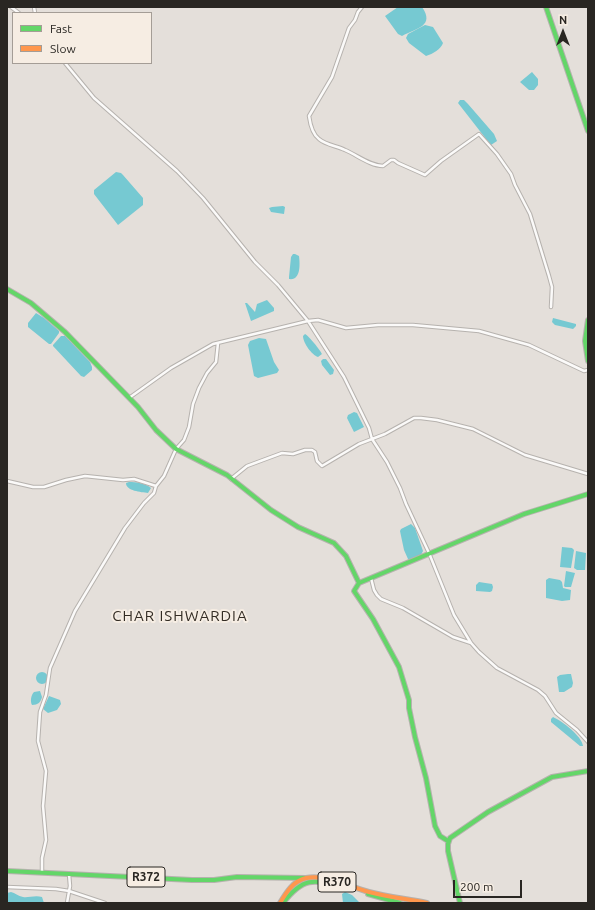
<!DOCTYPE html>
<style>
body{margin:0}
#map{position:relative;width:595px;height:910px;overflow:hidden;background:#e4dfda;font-family:Ubuntu,sans-serif}
canvas{display:block}
.frame{position:absolute;inset:0;border:8px solid #292622;pointer-events:none}
.legend{position:absolute;left:12px;top:12px;width:140px;height:52px;box-sizing:border-box;background:#f6ede3;border:1px solid #a49d96;margin:0;padding:5px 7px;list-style:none;font-size:12px;color:#292622}
.legend li{display:flex;align-items:center;gap:8px;height:20px}
.legend b{width:20px;border:1px solid #a49d96}
.north{position:absolute;left:543px;top:12px;width:40px;height:40px;-webkit-text-stroke:3px #f6ede3;paint-order:stroke;rotate:0deg;font-size:11px;font-weight:700;line-height:16px;text-align:center;color:#292622}
.north::after{content:'';display:block;margin:auto;width:14px;height:18px;background:#292622;clip-path:polygon(50% 0,100% 100%,50% 72%,0 100%)}
.scale{position:absolute;left:453px;top:880px;width:69px;height:18px;box-sizing:border-box;border:2px solid #292622;border-top:0;padding-left:5px;font-size:12px;line-height:14px;white-space:nowrap;color:#292622;-webkit-text-stroke:3px #f6ede3;paint-order:stroke}
</style>
<div id="map">
<canvas width="595" height="910"></canvas>
<div class="frame"></div>
<ul class="legend">
<li><b style="height:5px;background:#63d668"></b>Fast</li>
<li><b style="height:5px;background:#ff974d"></b>Slow</li>
</ul>
<div class="north">N</div>
<div class="scale">200 m</div>
</div>
<script>
const context = document.querySelector('canvas').getContext('2d');
context.lineJoin = 'round';
function fill(path, color) { context.fillStyle = color; context.fill(path, 'evenodd'); }
function stroke(path, color, width, dash) { context.strokeStyle = color; context.lineWidth = width; context.lineCap = dash ? 'butt' : 'round'; context.setLineDash(dash || []); context.stroke(path); }
function drawText(font, color, halo, rows, align = 'center') {
  context.font = font + ' Ubuntu,sans-serif'; context.lineWidth = 4; context.setLineDash([]); context.textBaseline = 'middle'; context.strokeStyle = halo; context.fillStyle = color; for (const [text, x, y, turn = 0] of rows) {
    context.save(); context.translate(x, y); context.rotate((+turn || 0) * Math.PI / 180); context.textAlign = isNaN(turn) ? turn : align; if (halo) context.strokeText(text, 0, 0); context.fillText(text, 0, 0); context.restore();
  }
}
fill(new Path2D(`
 M398 7H422C435 26 417 28 402 36L398 34 385 16Z
 M425 25 433 27 443 43C441 49 433 54 426 56L409 43 406 38 408 34Z
 M532 72 538 79V85L534 90H529L520 82Z
 M460 100H464L468 104 494 134 497 141 491 145 490 144 458 103Z
 M116 172 121 173 123 175 143 198V205L118 225 94 194V190Z
 M283 206 285 207 284 214 271 212 269 208 272 207Z
 M293 254H295L299 256C300 264 301 281 289 279V277L291 257Z
 M267 300 274 308V311L251 321 245 303H247L255 312 257 304Z
 M36 313 44 318 59 331V333L51 344H49L28 327V323Z
 M553 318 576 324V326L573 329 555 325 552 322Z
 M305 334C309 336 320 350 322 354L318 357C312 355 303 343 303 336Z
 M61 336H65L90 362 92 367V370L84 377 81 376 53 346V345Z
 M259 338 266 339 274 362 279 370 277 373 258 378 254 376 248 345 250 341Z
 M323 359H326L334 370 333 374 330 375 322 365 321 361Z
 M354 412 357 413 364 427 354 432 347 418 348 415Z
 M129 482C136 482 145 483 151 488L148 493C141 492 126 491 126 483Z
 M411 524 415 528 423 551 421 555 410 560 408 559 404 550 400 531 401 529Z
 M562 547 572 548 574 550 571 568 560 567Z
 M576 551 586 553 585 570H577L574 568Z
 M566 571 575 573 571 587H565L564 586Z
 M549 578 560 580 562 582 563 588 571 590 570 600 562 601 546 598V580Z
 M479 582 492 584 493 587 492 591 490 592 476 591V585Z
 M36 678a6 6 0 1 1 12 0a6 6 0 1 1-12 0Z
 M568 674H571L573 683 572 687 564 692H559L557 677 560 675Z
 M40 691 42 697C41 702 38 705 32 705 30 701 31 695 34 692Z
 M49 696 60 700 61 704 57 710 48 713 43 709Z
 M553 717C562 721 582 736 583 746H580L551 722V719Z
 M11 892C15 893 18 896 23 897 28 898 35 895 42 897L44 903H7V893Z
 M345 892 352 895 360 903H343L342 894Z`), '#76c9d2');
const street = new Path2D(`
 M11 7 19 13
 M34 7 35 13
 M362 7 358 12 355 20 349 28 332 77 309 116C310 123 312 134 319 139 326 145 337 146 345 150 357 155 370 166 383 166L391 160H394L398 163 425 175 441 161 479 134 497 154 511 174 515 185 530 214 549 276 552 287 551 307
 M65 63 94 98 177 171 203 198 255 262 278 285 308 321 344 377 369 428 372 439 387 462 400 488 406 504 429 553 454 615 471 643
 M129 398 171 368 213 344 308 321 318 320 346 328 378 325H413L479 331 529 345 584 371 588 370
 M231 479 247 466 282 453 293 454 305 450H312L315 452 317 461 322 466 359 444 385 434 414 418H421L437 420 473 429 525 455 588 474
 M7 481 33 487H44L66 480 85 476 123 480 134 479 156 486
 M371 578 374 590 377 595 381 599 403 608 453 637 471 643 479 652 497 668 538 690 545 696 556 713 577 730 588 742
 M42 872V858L46 840 43 806 46 771 38 741 40 712 46 695 50 668 75 611 125 528 144 503 154 493 156 486 164 476 176 449 184 440 189 427 193 404 199 388 207 373 216 362 218 343
 M7 887 56 889 69 891 105 903
 M67 903 70 886 69 874`);
const fast = new Path2D(`
 M546 7 588 131
 M7 289 31 303 65 332 138 407 156 430 176 449 227 475 271 510 298 527 334 543 346 556 359 583
 M588 320 585 341 588 361
 M448 841 440 836 435 826 426 778 415 737 409 708V700L399 667 373 619 354 591 359 583 524 514 588 494
 M7 871 192 880H214L237 877 306 878
 M368 894 400 903
 M283 903C303 877 313 879 343 887
 M460 903 448 851V844L450 838 488 812 552 777 588 771`);
const slow = new Path2D(`
 M280 903C286 893 293 881 306 878 327 874 349 887 369 892 388 897 408 899 427 903`);
stroke(street, '#b6b2ae', 4.5);
stroke(fast, '#b6b2ae', 6);
stroke(slow, '#b6b2ae', 6);
stroke(street, '#fbfaf9', 2.5);
stroke(fast, '#63d668', 4);
stroke(slow, '#ff974d', 4);
for (const [x, y, w] of [
 [146,877,38],
 [337,882,38]
]) { const box = new Path2D(); box.roundRect(x - w / 2, y - 10, w, 20, 3); context.fillStyle = '#f6ede3'; context.fill(box); stroke(box, '#292622', 1); }
drawText('bold 12px', '#292622', null, [
 ["R372",146,877],
 ["R370",337,882]
]);
context.letterSpacing = '1px';
drawText('15px', '#332c24', '#f6ede3', [
 ["CHAR ISHWARDIA",180,616]
]);
context.letterSpacing = '0px';
</script>
